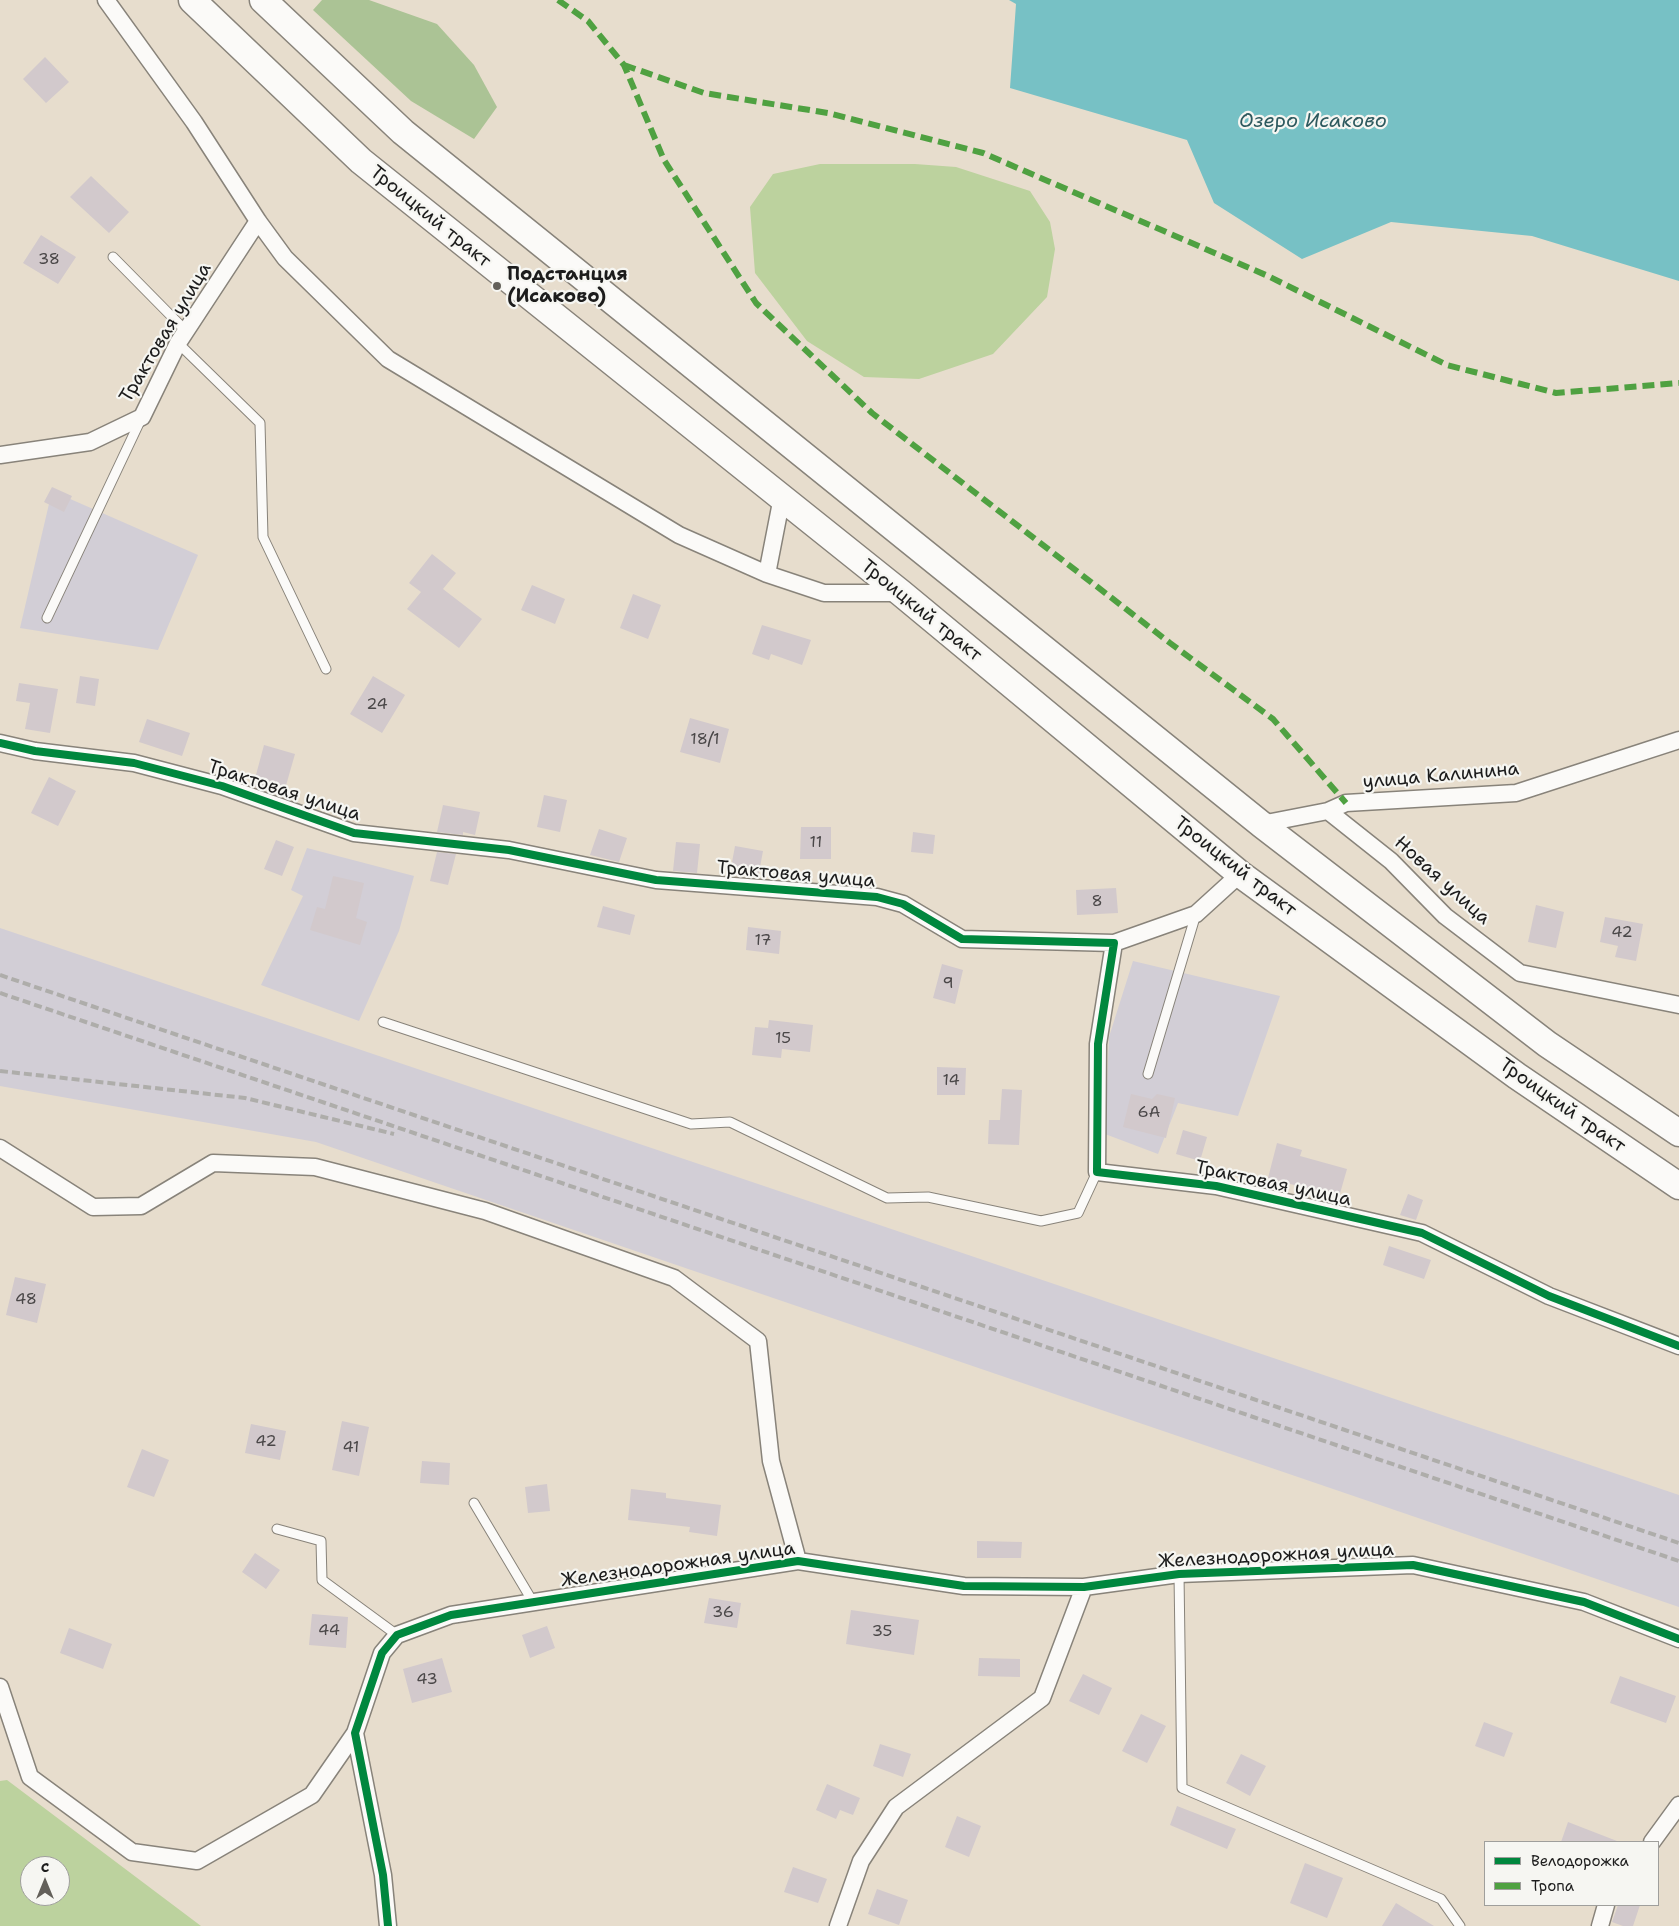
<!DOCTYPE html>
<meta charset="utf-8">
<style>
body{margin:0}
#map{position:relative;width:1679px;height:1926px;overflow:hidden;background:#e7ddcd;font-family:"Shantell Sans",sans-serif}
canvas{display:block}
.legend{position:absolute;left:1484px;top:1841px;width:175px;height:65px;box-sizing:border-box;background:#f6f6f2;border:1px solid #9f9f9c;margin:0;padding:6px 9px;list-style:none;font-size:15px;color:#1c1c1c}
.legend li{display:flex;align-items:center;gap:10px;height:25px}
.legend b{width:25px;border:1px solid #9f9f9c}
.north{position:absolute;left:20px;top:1856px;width:50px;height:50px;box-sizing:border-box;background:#f6f6f2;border:1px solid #9f9f9c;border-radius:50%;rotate:0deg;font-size:14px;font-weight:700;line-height:20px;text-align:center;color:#1c1c1c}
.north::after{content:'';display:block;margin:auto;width:18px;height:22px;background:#63605a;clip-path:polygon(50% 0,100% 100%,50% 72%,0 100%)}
</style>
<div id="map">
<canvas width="1679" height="1926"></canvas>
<ul class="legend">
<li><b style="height:6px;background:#00873e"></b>Велодорожка</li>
<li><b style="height:6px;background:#4fa141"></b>Тропа</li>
</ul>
<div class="north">С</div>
</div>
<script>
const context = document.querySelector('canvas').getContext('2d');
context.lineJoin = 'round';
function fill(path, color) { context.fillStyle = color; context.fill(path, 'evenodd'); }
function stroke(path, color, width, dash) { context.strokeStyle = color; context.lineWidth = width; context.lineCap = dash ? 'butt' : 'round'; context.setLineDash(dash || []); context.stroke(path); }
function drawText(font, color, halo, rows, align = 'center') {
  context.font = font + ' "Shantell Sans",sans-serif'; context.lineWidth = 4.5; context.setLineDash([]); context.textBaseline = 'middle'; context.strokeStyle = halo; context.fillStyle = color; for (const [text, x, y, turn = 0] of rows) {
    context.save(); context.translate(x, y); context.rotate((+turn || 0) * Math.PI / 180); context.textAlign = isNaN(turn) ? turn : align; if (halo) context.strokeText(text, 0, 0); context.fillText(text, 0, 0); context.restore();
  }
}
fill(new Path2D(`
 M52 491 198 555 158 650 20 628Z
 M307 848 414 876 399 931 359 1021 261 985 303 896 291 890Z
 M0 928 1679 1495V1607L316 1142 0 1086Z
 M1133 961 1280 996 1238 1116 1178 1103 1158 1154 1105 1134 1109 1037Z`), '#d2ced6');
fill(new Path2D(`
 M820 164H915L956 167 1030 191 1050 222 1055 249 1047 297 993 354 919 379 864 377 807 341 755 273 750 207 773 174Z
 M7 1780 201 1926H0V1781ZM30 1866H60V1896H30Z`), '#bcd29e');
fill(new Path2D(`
 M322 0H369L437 24 474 65 497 107 474 139 411 101 313 10Z`), '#abc395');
fill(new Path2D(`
 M1009 0H1679V281L1532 236 1391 222 1302 259 1214 203 1187 140 1010 88 1016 4Z`), '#77c1c5');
fill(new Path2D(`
 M45 57 69 82 46 103 23 79Z
 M91 176 129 212 109 233 70 197Z
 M41 235 76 257 58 284 23 263Z
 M52 487 72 496 64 512 44 502Z
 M432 554 456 573 443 589 482 619 459 648 407 609 421 592 409 583Z
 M532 585 565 599 555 624 521 610Z
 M633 594 661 605 648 639 620 628Z
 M762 625 811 640 802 665 771 654 769 660 752 654Z
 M80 676 99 679 95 706 76 703Z
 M373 676 405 695 382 733 350 714Z
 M19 683 58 689 50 733 25 729 30 703 16 701Z
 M690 718 729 729 720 763 680 752Z
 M147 719 190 733 182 756 139 742Z
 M264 745 295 754 283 796 253 786Z
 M49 777 76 791 58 826 31 813Z
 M544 795 567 800 560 832 537 827Z
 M443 805 480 812 475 835 463 832V835L437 832Z
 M801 827H831V859H800Z
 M599 829 627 838 619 862 590 855Z
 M913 832 935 835 933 854 911 852Z
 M276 840 294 847 282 876 264 869Z
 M676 842 700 844 697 873 673 871Z
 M735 846 763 851 758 878 730 873Z
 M437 852 456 854 448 885 430 881Z
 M333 876 364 883 356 918 367 922 360 945 310 930 317 907 325 909Z
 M1116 888 1118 913 1077 915 1076 890Z
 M1536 905 1564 912 1556 948 1528 942Z
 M603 906 635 915 630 935 597 927Z
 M1605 917 1643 924 1636 961 1615 957 1618 946 1600 942Z
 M748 927 781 931 779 954 746 950Z
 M942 964 963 970 955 1004 933 998Z
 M769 1020 813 1025 810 1052 782 1049 781 1058 752 1055 755 1027 768 1028Z
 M937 1067 966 1068 965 1095H937Z
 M1002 1089 1022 1090 1019 1145 988 1144 989 1120H1000Z
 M1131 1094 1152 1099 1157 1094 1175 1098 1166 1138 1123 1127Z
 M1183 1130 1207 1137 1200 1161 1176 1154Z
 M1277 1143 1302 1150 1300 1156 1347 1169 1339 1197 1268 1178Z
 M1408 1194 1423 1200 1416 1220 1400 1215Z
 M1389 1246 1431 1260 1424 1279 1383 1265Z
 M15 1277 46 1284 37 1323 6 1315Z
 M342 1421 369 1427 359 1476 332 1470Z
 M251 1424 286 1431 280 1460 245 1453Z
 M142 1449 169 1460 154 1497 127 1487Z
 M422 1461 450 1463 449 1485 420 1483Z
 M547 1484 550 1511 528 1513 525 1487Z
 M631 1489 666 1493V1498L721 1505 717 1536 689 1532 690 1527 628 1520Z
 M977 1541 1022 1542 1021 1558H977Z
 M255 1553 280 1570 266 1589 242 1572Z
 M709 1598 741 1603 737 1628 704 1623Z
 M851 1610 919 1620 914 1655 846 1644Z
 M312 1614 348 1617 346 1648 309 1645Z
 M547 1626 555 1648 530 1658 522 1635Z
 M69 1628 112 1644 103 1669 60 1653Z
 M442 1658 452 1692 412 1703 403 1669Z
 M979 1658 1020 1659V1677L978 1676Z
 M1083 1674 1112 1688 1099 1715 1069 1701Z
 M1620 1676 1676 1696 1666 1723 1610 1703Z
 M1141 1714 1166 1726 1147 1763 1122 1751Z
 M1484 1722 1513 1733 1504 1757 1475 1746Z
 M880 1744 911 1754 903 1777 873 1766Z
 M1241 1754 1266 1766 1250 1796 1226 1783Z
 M827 1784 860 1798 853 1815 840 1810 836 1819 816 1810Z
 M1177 1806 1236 1829 1227 1849 1170 1825Z
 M957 1816 981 1826 969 1857 945 1847Z
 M1568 1822 1617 1841V1842H1561Z
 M1305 1863 1343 1878 1327 1918 1290 1903Z
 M793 1867 827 1879 818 1903 784 1892Z
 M877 1889 908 1900 899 1925 868 1914Z
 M1396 1903 1434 1926H1382Z
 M1618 1905H1640L1633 1926H1623L1612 1922Z`), '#d2c9cc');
const service = new Path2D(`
 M113 257 186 331
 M178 343 260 423 263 537 326 669
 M47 618 141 419
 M383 1022 691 1124 730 1122 887 1198 928 1197 1041 1221 1078 1213 1097 1172
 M1148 1074 1196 914
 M474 1503 533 1602
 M277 1529 321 1541 322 1580 397 1635
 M1179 1574 1182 1788 1441 1899 1460 1926`);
const minor = new Path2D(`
 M106 0 194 122 258 221 285 258 388 359 679 535 767 574 824 593H901
 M0 455 90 442 142 417 178 343 258 221
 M767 574 782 497
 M0 743 35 751 134 763 222 786 354 833 509 850 656 880 877 897 903 904 962 939 1114 943 1098 1044 1097 1172 1216 1186 1422 1233 1549 1296 1679 1346
 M1328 811 1391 861 1445 916 1520 973 1679 1005
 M1261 824 1328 811 1346 803 1516 793 1679 740
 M1114 943 1196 914 1240 874
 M0 1148 93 1207 141 1206 213 1163 315 1167 485 1211 674 1278 758 1341 771 1461 798 1561
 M0 1687 30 1777 132 1852 197 1861 312 1795 355 1733
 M1652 1842 1679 1805
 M388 1926 383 1875 355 1733 382 1653 397 1635 451 1615 798 1561 964 1586 1084 1587 1179 1574 1413 1565 1584 1602 1679 1639
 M838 1926 861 1861 896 1807 1042 1698 1084 1587
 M1600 1926 1606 1905`);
const primary = new Path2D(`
 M192 0 361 161 901 593 1240 874 1517 1076 1679 1186
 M263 0 403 132 1261 824 1547 1044 1679 1133`);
stroke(service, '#88837a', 11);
stroke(minor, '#88837a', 19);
stroke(primary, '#88837a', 29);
stroke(service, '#fbfaf8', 9);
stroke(minor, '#fbfaf8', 16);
stroke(primary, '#fbfaf8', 26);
stroke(new Path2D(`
 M0 975 1679 1543
 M0 993 1679 1561
 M0 1071 245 1098 394 1134`), '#aeadaa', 4, [8, 4]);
stroke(new Path2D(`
 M558 0 588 21 624 65 664 160 756 303 872 413 1170 643 1273 719 1346 803
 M624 65 704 93 828 113 983 153 1268 276 1447 365 1556 393 1679 383`), '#4fa141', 6, [12, 6]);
stroke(new Path2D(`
 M0 743 35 751 134 763 222 786 354 833 509 850 656 880 877 897 903 904 962 939 1114 943 1098 1044 1097 1172 1216 1186 1422 1233 1549 1296 1679 1346
 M388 1926 383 1875 355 1733 382 1653 397 1635 451 1615 798 1561 964 1586 1084 1587 1179 1574 1413 1565 1584 1602 1679 1639`), '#00873e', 8);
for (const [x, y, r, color] of [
 [497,286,5,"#63605a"]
]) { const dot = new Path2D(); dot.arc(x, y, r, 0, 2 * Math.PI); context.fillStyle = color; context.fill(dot); stroke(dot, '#f6f6f2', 2); }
drawText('16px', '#4a4748', null, [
 ["38",49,260],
 ["24",377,705],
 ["18/1",705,740],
 ["11",816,843],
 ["8",1097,902],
 ["42",1622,933],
 ["17",763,941],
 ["9",948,984],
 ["15",783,1039],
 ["14",951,1081],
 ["6А",1149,1113],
 ["48",26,1300],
 ["42",266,1442],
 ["41",351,1448],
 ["36",723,1613],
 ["44",329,1631],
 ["35",882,1632],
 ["43",427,1680]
]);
drawText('19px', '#1c1c1c', '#f6f6f2', [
 ["Троицкий тракт",430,217,39],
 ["Трактовая улица",166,333,-59],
 ["Троицкий тракт",921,611,39],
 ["улица Калинина",1441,776,-5],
 ["Трактовая улица",284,791,18],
 ["Троицкий тракт",1235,867,38],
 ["Трактовая улица",796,875,5],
 ["Новая улица",1442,881,42],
 ["Троицкий тракт",1562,1106,35],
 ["Трактовая улица",1273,1184,12],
 ["Железнодорожная улица",1276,1556,-3],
 ["Железнодорожная улица",678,1565,-8]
]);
drawText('bold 19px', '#1c1c1c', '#f6f6f2', [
 ["Подстанция",507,275],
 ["(Исаково)",507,297]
], 'left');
drawText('italic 20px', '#2d595e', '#f6f6f2', [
 ["Озеро Исаково",1313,122]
]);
</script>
